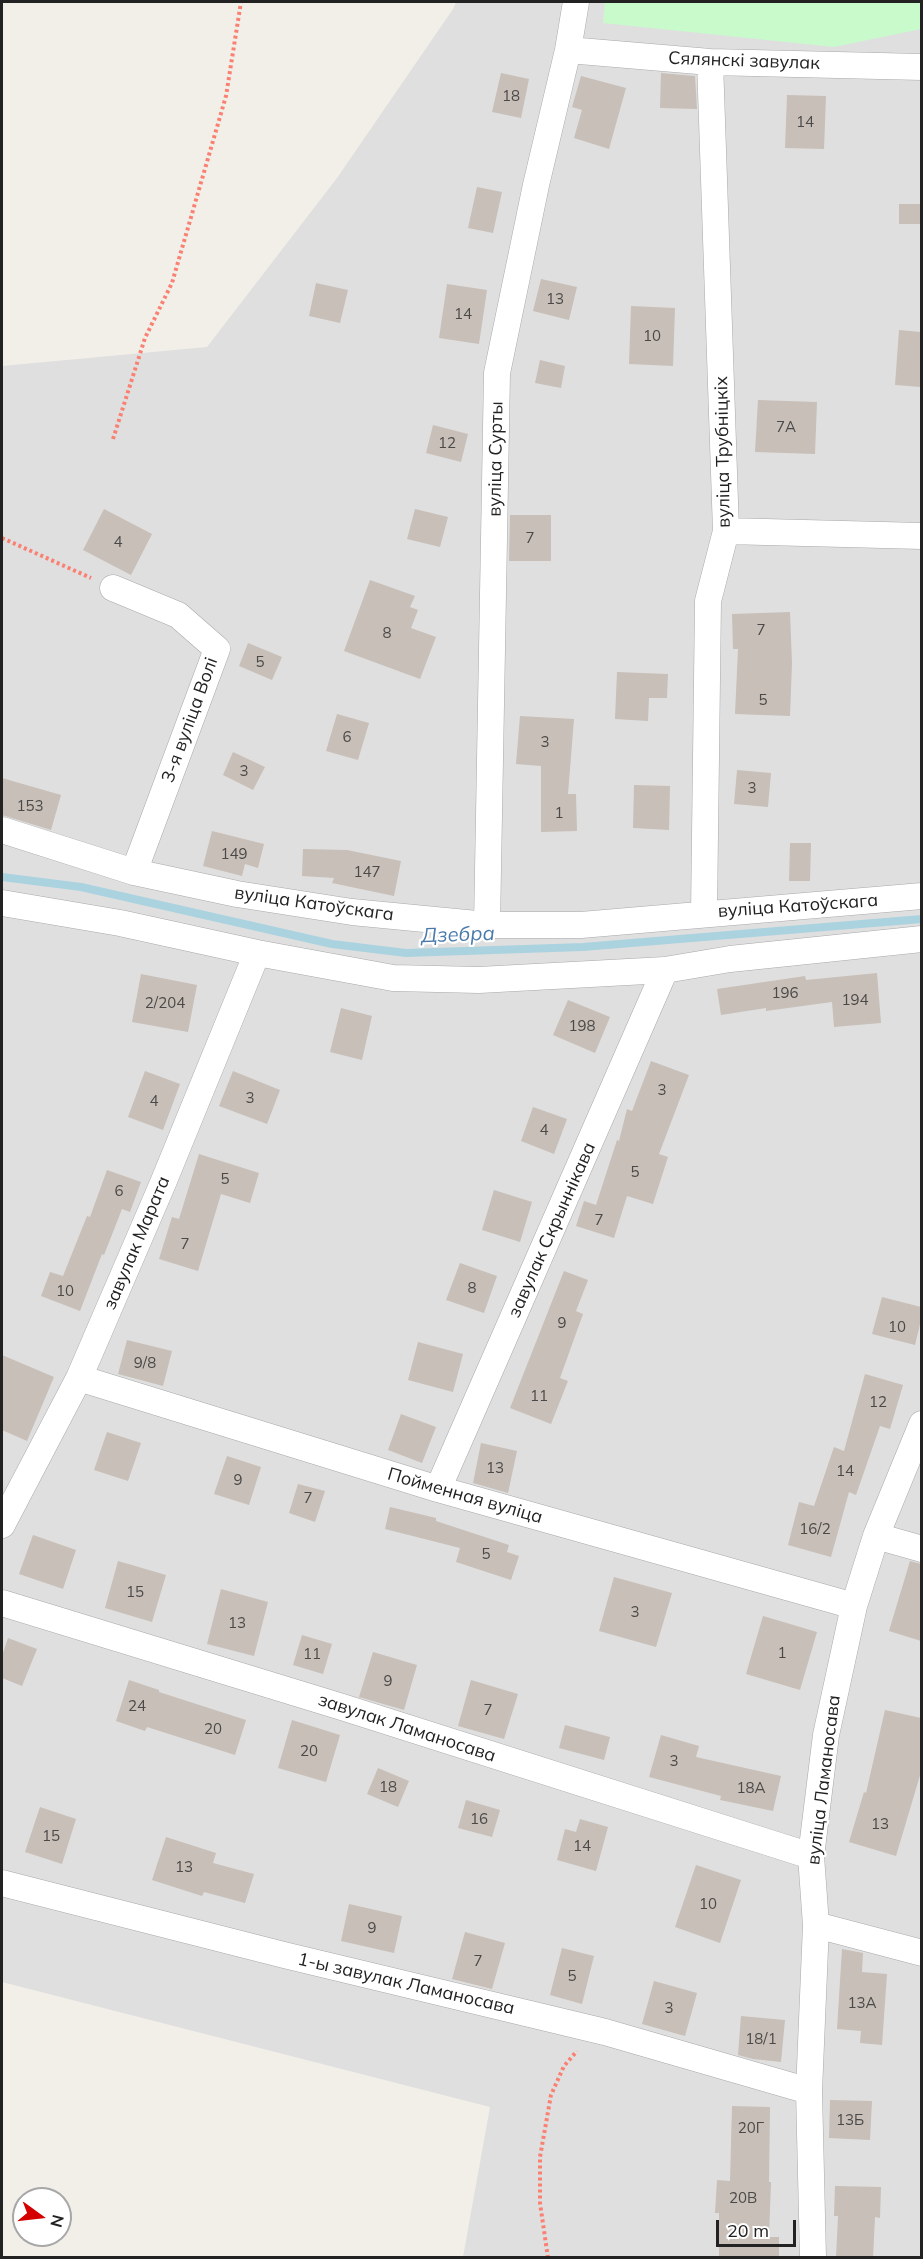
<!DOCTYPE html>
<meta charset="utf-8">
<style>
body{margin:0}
#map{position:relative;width:923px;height:2259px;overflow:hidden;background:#f2efe9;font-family:Mulish,sans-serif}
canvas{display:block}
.frame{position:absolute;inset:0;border:3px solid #222;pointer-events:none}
.north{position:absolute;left:12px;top:2187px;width:60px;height:60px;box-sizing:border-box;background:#fff;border:2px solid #a7a7a7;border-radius:50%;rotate:105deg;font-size:16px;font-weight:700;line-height:24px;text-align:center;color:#222}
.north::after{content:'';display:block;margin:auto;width:21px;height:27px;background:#d40000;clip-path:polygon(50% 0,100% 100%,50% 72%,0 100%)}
.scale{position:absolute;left:716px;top:2220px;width:80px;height:27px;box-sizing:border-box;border:3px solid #222;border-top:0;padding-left:8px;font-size:18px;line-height:21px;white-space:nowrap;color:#222;-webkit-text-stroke:4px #fff;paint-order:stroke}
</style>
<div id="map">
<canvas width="923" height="2259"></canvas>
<div class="frame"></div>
<div class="north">N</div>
<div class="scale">20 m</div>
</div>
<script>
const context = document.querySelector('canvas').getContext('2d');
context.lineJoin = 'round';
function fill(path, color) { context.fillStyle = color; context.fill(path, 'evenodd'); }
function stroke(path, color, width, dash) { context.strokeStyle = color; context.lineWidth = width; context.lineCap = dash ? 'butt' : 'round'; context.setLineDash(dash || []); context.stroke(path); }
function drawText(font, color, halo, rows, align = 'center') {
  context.font = font + ' Mulish,sans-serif'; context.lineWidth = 4.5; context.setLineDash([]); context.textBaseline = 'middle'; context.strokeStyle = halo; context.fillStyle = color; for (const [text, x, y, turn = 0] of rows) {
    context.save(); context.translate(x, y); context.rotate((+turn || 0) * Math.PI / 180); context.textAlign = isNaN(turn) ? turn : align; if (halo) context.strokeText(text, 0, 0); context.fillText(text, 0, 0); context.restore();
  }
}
fill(new Path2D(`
 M456 2H921V2257H463L490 2107 2 1982V366L207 347 337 178 453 9Z`), '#e0dfdf');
fill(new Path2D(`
 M605 2H921V29L834 47 603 23Z`), '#c8facc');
stroke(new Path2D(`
 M2 877 81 887 332 944 406 953 583 947 922 919`), '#aad3df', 8);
fill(new Path2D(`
 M501 73 529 79 521 118 492 112Z
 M661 73 695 76 697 109 660 108Z
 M581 76 626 88 609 149 574 138 582 110 572 107Z
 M787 95 826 96 824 149 785 148Z
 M477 187 502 192 493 233 468 228Z
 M899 204H921V224H899Z
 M541 279 577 287 569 320 533 311Z
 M316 283 348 290 340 323 309 316Z
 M447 284 487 290 479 344 439 338Z
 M631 306 675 308 673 366 629 364Z
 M899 330 921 332V387L895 385Z
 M540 360 565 366 561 388 535 383Z
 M758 400 817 402 815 454 755 452Z
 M433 425 468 434 461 462 426 453Z
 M104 509 152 534 131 575 83 550Z
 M415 509 448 517 440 547 407 539Z
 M510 515H551V561H509Z
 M370 580 415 596 410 607 418 610 411 628 436 637 420 679 344 651Z
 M790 612 792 663 790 716 735 714 738 649H733L732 614Z
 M248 643 282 657 272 680 239 666Z
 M617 672 668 674 667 698H649L648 721 615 719Z
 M337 714 369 723 358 760 326 751Z
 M520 716 574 719 568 794H576L577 831 541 832V766L516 764Z
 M233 752 265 767 253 790 223 775Z
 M737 770 771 773 768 807 734 804Z
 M2 778 61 795 51 830 2 815Z
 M634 785 670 786 669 830 633 828Z
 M212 831 264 844 258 868 245 864 242 876 203 866Z
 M790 843H811L810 881H789Z
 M303 849 347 850 401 861 394 896 332 883 334 878 302 876Z
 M877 973 881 1023 834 1027 832 1002 766 1011V1008L721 1015 717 989 805 976 806 980Z
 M141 974 197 985 188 1032 132 1022Z
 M568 1000 610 1017 595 1053 553 1035Z
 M341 1008 372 1016 362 1060 330 1052Z
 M651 1061 689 1075 659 1154 668 1157 653 1204 627 1196 614 1238 576 1226 584 1201 596 1205 617 1140 619 1141 627 1109 632 1111Z
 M145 1071 180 1084 163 1130 128 1117Z
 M233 1071 280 1090 267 1124 219 1106Z
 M533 1107 567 1119 554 1154 521 1141Z
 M199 1154 259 1173 250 1203 221 1194 198 1271 159 1259 172 1217 179 1219Z
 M107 1170 141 1182 130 1212 122 1209 104 1255 102 1254 80 1311 41 1296 50 1272 63 1276 87 1216 90 1217Z
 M494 1190 532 1202 520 1242 482 1230Z
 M460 1263 497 1276 484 1313 446 1300Z
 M564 1271 588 1280 576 1311 583 1314 560 1378 568 1381 551 1424 510 1408Z
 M882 1297 921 1307V1320L915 1345 872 1334Z
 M127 1340 172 1351 163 1386 118 1374Z
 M418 1342 463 1354 453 1392 408 1380Z
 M2 1355 54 1377 27 1441 2 1430Z
 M865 1374 903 1385 890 1429 880 1426 856 1495 849 1492 831 1557 788 1545 799 1502 814 1506 834 1447 844 1451Z
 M401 1414 436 1427 422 1463 388 1450Z
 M107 1432 141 1443 128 1481 94 1470Z
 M481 1443 517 1451 508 1493 473 1483Z
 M227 1456 261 1467 249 1505 214 1494Z
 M298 1484 325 1491 315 1522 289 1513Z
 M390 1507 436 1518V1521L509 1545 507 1552 519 1556 511 1580 456 1562 460 1548 385 1529Z
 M33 1535 76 1550 63 1589 19 1574Z
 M118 1561 166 1575 152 1622 105 1608Z
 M910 1561 921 1564V1641L889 1631Z
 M614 1577 672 1593 656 1647 599 1631Z
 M221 1589 268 1602 254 1656 207 1644Z
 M763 1616 817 1632 800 1690 746 1674Z
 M302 1635 332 1644 323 1674 293 1665Z
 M8 1638 37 1649 22 1686 2 1678V1656Z
 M373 1652 417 1665 404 1710 359 1697Z
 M129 1680 159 1690V1692L246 1720 235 1755 147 1727 145 1731 116 1721Z
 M471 1680 518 1694 504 1739 458 1726Z
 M885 1710 921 1718V1772L896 1856 849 1842 864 1792 866 1793Z
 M292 1720 340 1735 326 1782 278 1768Z
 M565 1725 610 1737 604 1760 559 1748Z
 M661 1735 699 1746 696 1757 781 1776 773 1811 720 1800 721 1796 649 1777Z
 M378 1768 409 1781 398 1807 367 1794Z
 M466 1800 500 1810 492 1837 458 1828Z
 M40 1807 76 1819 62 1864 25 1852Z
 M580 1819 608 1827 596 1871 557 1860 565 1829 576 1832Z
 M166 1837 216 1853 213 1863 254 1874 245 1903 204 1892 202 1896 152 1880Z
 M696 1865 741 1880 720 1943 675 1927Z
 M349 1904 402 1916 394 1953 341 1941Z
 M465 1932 505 1943 492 1989 452 1979Z
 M562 1948 594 1956 582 2004 550 1995Z
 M842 1949 863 1953 862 1972 887 1974 882 2045 860 2043 861 2031 837 2029Z
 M654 1981 697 1993 685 2036 642 2024Z
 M741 2016 785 2020 781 2062 753 2059 738 2055Z
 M830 2100 872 2101 870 2140 829 2138Z
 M732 2106 770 2107 769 2182H771L769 2237H779V2258H719V2213H715L717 2180 730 2181Z
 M835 2186 881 2187 880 2218 875 2217 873 2258H836L838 2216H834Z`), '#c7bfb8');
const minor = new Path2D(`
 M568 50 710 62 922 67
 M726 531 922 536
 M113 588 178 615 217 649 134 872
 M2 830 134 872 237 894 352 912 487 925H581L922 896
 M2 903 120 923 257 953 393 978 479 980 665 970 730 959 922 939
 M704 913 708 601 726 531 710 62
 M487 925 497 373 536 185 568 50 576 2
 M79 1378 438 1489 854 1606
 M438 1489 665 970
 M2 1525 79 1378 163 1183 257 953
 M876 1536 922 1549
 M2 1603 342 1707 811 1856
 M2 1883 284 1955 605 2032 809 2091
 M816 1925 922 1953
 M813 2258 809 2091 816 1925 811 1856 826 1735 854 1606 876 1536 922 1424`);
stroke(minor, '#a9a9a9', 27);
stroke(new Path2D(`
 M113 439 145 338 172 283 226 96 241 2
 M2 538 91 578
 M548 2258 540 2203V2157L551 2095 564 2066 577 2051`), '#fa8072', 4, [3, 3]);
stroke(minor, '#fff', 26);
drawText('15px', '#4b4948', null, [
 ["18",511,96],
 ["14",805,122],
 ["13",555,299],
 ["14",463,314],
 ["10",652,336],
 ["7А",786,427],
 ["12",447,443],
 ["7",530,538],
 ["4",118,542],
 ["7",761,630],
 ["8",387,633],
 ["5",260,662],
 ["5",763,700],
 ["6",347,737],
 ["3",545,742],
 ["3",244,771],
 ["3",752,788],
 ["153",30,806],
 ["1",559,813],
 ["149",234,854],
 ["147",367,872],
 ["196",785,993],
 ["194",855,1000],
 ["2/204",165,1003],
 ["198",582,1026],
 ["3",662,1090],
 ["3",250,1098],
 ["4",154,1101],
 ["4",544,1130],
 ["5",635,1172],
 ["5",225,1179],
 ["6",119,1191],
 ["7",599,1220],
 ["7",185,1244],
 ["8",472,1288],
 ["10",65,1291],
 ["9",562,1323],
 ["10",897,1327],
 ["9/8",145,1363],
 ["11",539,1396],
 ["12",878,1402],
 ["13",495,1468],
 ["14",845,1471],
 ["9",238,1480],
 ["7",308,1498],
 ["16/2",815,1529],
 ["5",486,1554],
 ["15",135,1592],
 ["3",635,1612],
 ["13",237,1623],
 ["1",782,1653],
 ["11",312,1654],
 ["9",388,1681],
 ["24",137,1706],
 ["7",488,1710],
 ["20",213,1729],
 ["20",309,1751],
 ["3",674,1761],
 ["18",388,1787],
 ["18А",751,1788],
 ["16",479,1819],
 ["13",880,1824],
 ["15",51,1836],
 ["14",582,1846],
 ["13",184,1867],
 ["10",708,1904],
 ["9",372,1928],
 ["7",478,1961],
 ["5",572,1976],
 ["13А",862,2003],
 ["3",669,2008],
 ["18/1",761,2039],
 ["13Б",850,2120],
 ["20Г",751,2128],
 ["20В",743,2198]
]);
drawText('18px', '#222', '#fff', [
 ["Сялянскі завулак",744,61,2],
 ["вуліца Трубніцкіх",723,452,-91],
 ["вуліца Сурты",496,459,-89],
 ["3-я вуліца Волі",190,720,-70],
 ["вуліца Катоўскага",314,904,8],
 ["вуліца Катоўскага",798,906,-4],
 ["завулак Скрыннікава",552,1230,-66],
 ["завулак Марата",137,1243,-67],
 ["Пойменная вуліца",465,1496,16],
 ["завулак Ламаносава",407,1728,18],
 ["вуліца Ламаносава",824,1780,-83],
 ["1-ы завулак Ламаносава",406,1984,13]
]);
drawText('italic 20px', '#4a7aab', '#fff', [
 ["Дзебра",458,935,-2]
]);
</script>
